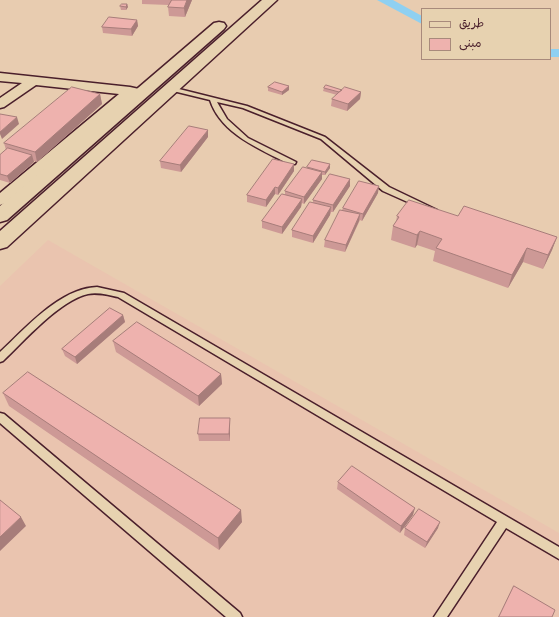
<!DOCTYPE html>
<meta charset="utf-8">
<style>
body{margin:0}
#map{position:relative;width:559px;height:617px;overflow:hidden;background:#e8ccb0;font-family:Caveat,"Playpen Sans Arabic",sans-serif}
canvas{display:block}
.legend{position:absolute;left:421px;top:8px;width:130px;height:52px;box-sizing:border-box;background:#e7d2b0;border:1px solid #a88a7b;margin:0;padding:5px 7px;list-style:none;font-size:12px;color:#4a1f2b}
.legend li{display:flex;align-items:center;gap:8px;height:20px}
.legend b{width:20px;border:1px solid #a88a7b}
</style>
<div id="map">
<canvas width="559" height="617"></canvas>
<ul class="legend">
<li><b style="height:5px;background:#e7d2b0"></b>طريق</li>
<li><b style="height:11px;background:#eeb2ae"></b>مبنى</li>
</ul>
</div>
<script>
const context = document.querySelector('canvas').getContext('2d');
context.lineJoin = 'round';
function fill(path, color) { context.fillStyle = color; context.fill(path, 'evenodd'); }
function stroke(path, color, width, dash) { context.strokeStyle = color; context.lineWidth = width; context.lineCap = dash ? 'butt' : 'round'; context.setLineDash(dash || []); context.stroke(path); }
fill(new Path2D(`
 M48 240 559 533V617H0V286Z`), '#eac4af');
fill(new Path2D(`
 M377 0H393L422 16V24Z
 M550 49H559V57H550Z`), '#8fd0f1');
const lane = new Path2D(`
 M171 87 247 106 325 137 389 187 437 210 436 212H430L383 191 321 139 243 108 217 102 227 119 248 138 296 162 295 164H289C260 149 221 134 210 100L169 90 168 89Z
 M97 287 124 293 559 547V559L506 528 447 617H434L497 522 118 297C108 295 98 292 88 294 60 300 24 341 3 361L0 362V352C25 329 60 288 97 287Z
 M0 413 4 414 240 613 242 617H226L0 423Z`);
const street = new Path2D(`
 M0 73 130 87 139 89 141 92 139 95H132L5 203 0 205V193L119 94 36 85 4 107 0 108V98L22 83 0 81Z`);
const secondary = new Path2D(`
 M262 0H277L7 247 0 249V231Z
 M219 22 224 23 226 26 224 29 7 220 0 222V206L214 23Z`);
stroke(lane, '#4a1f2b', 3);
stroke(street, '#4a1f2b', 3);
stroke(secondary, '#4a1f2b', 3);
fill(lane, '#e7d2b0');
fill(street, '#e7d2b0');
fill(secondary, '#e7d2b0');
fill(new Path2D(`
 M142 0H192L185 17 169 16 168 7 169 5 142 4Z
 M127 4 128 7 126 10H121L120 6Z
 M137 20 138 26 132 36 103 33 102 27Z
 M289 86V90L282 95 268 91V87Z
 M324 88 361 92 360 99 347 111 331 106 332 99 337 95 323 91Z
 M100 94 102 104 37 162 34 161V162L10 183 0 180V155L6 150 4 143Z
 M208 137 181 172 161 168 160 161Z
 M294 164V171L278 195 275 194 266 207 247 202V195Z
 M307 167 330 168 325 175H322V179L304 204 302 203 301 207 282 234 262 228V221L285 195V191L307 168Z
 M350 179V186L333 212H331L330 215 313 243 292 237V230L313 203V200Z
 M378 193 362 221 360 220 345 252 324 247 325 240 342 210 343 208Z
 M397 216H458L557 237 552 250 543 269 523 262 508 288 433 261 435 251 417 245 415 248 391 240 393 226 396 222Z
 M123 315 125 322 77 364 65 356 62 349Z
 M113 341 221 374 222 384 199 406 116 352Z
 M3 393 242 522 219 550 9 406Z
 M230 425V441H199L198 434Z
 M338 482 413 515 400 533 337 489Z
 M405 528H438L425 548 404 535Z
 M514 586 552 617H499Z`), '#cd9996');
fill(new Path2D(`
 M187 0H192L185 17 184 8Z
 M127 4 128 7 126 10V7Z
 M137 20 138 26 132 36 131 29Z
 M289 86V90L282 95V92Z
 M361 92 360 99 347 111 348 104Z
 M100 94 102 104 37 162 35 152Z
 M17 117 19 124 2 139 0 134V132Z
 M208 130V137L181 172 180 165Z
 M32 155 34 162 10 183 7 176Z
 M294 164V171L278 195V188Z
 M330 164V168L325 175V172Z
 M322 172V179L304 204V197Z
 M350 179V186L333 212V205Z
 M379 186 378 193 362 221 363 214Z
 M275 187V194L266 207V200Z
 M302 199 301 207 282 234V227Z
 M331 207 330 215 313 243V236Z
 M360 214 359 221 345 252 346 245Z
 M420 231 417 245 415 248 417 235Z
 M557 237 552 250 543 269 548 255Z
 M527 248 523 262 508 288 512 275Z
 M123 315 125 322 77 364 75 357Z
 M221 374 222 384 199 406 198 396Z
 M230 418V441L229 434Z
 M415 508 413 515 400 533 401 526Z
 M241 510 242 522 219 550 218 538Z
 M21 517 26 526 0 551V537Z
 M440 522 438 528 425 548 427 542Z`), '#a77d7a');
const building = new Path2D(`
 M172 0H187L184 8 168 7Z
 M122 4H127L126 7 120 6Z
 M109 17 137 20 131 29 102 27Z
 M275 82 289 86 282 92 268 87Z
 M326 85 342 90 339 92 324 88Z
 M72 87 100 94 35 152 4 143Z
 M345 87 361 92 348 104 332 99Z
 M0 114 17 117 0 132Z
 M189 126 208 130 180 165 160 161Z
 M8 148 32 155 7 176 0 174V155Z
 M273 159 294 164 278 188 275 187 266 200 247 195Z
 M312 160 330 164 325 172 307 167Z
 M303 167 322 172 304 197 285 191Z
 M330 174 350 179 333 205 313 200Z
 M359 181 379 186 363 214 343 208Z
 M282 194 302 199 282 227 262 221Z
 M409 200 458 216 464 206 557 237 548 255 527 248 512 275 436 248 442 239 420 231 417 235 393 226 399 217 397 216Z
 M310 202 331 207 313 236 292 230Z
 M340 210 360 214 346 245 325 240Z
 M110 308 123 315 75 357 62 349Z
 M137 322 221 374 198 396 113 341Z
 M28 372 241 510 218 538 3 393Z
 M200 418H230L229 434H198Z
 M352 466 415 508 401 526 338 482Z
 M0 500 21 517 0 537Z
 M419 509 440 522 427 542 405 528Z
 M514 586 555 610 552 617H499Z`);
fill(building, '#eeb2ae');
stroke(building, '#a77d7a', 1);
</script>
